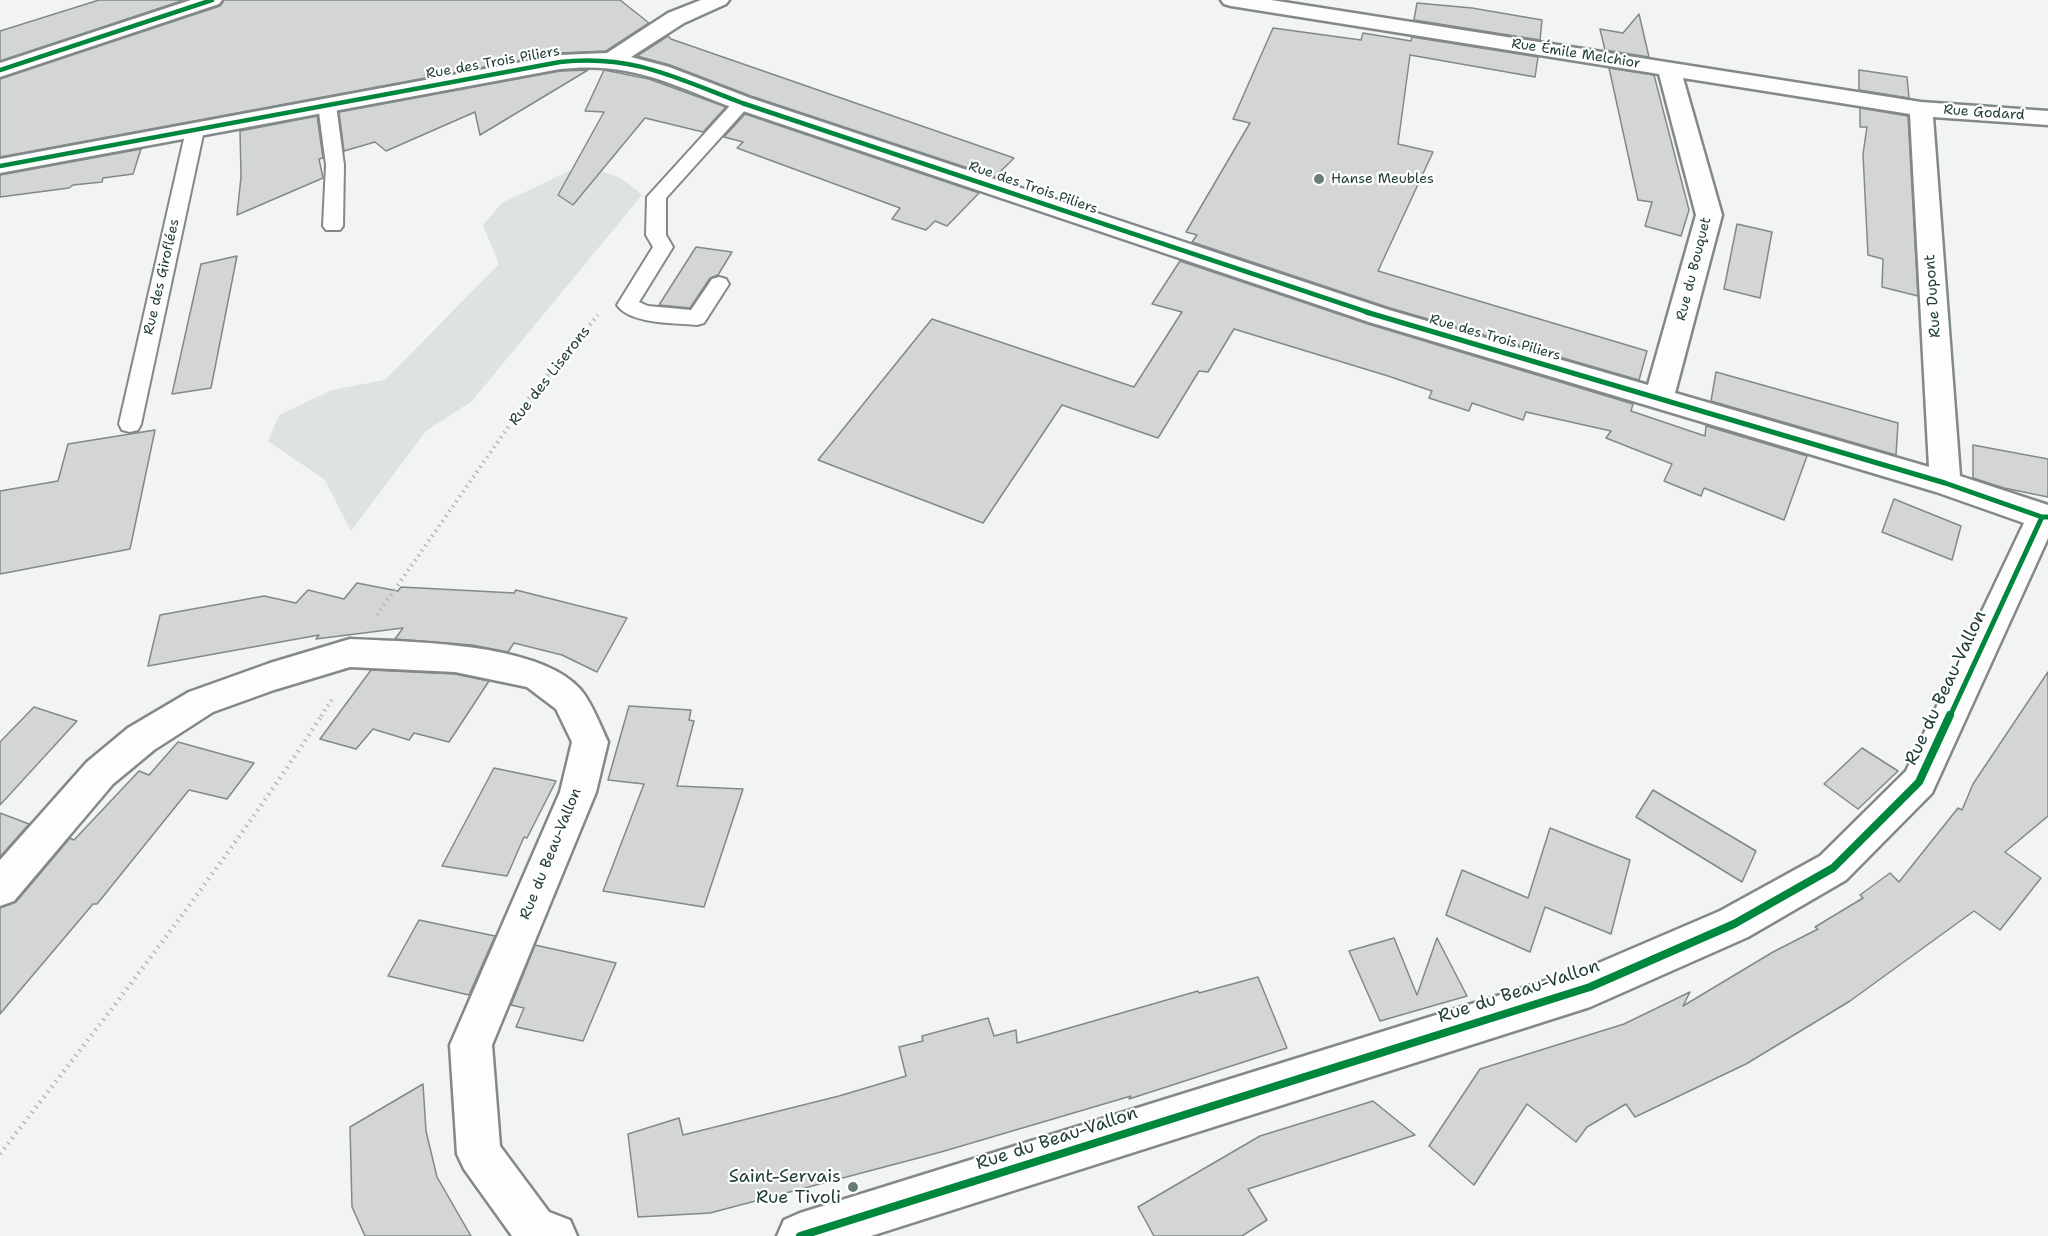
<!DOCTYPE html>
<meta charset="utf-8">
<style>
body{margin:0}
canvas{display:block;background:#f2f3f3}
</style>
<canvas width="2048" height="1236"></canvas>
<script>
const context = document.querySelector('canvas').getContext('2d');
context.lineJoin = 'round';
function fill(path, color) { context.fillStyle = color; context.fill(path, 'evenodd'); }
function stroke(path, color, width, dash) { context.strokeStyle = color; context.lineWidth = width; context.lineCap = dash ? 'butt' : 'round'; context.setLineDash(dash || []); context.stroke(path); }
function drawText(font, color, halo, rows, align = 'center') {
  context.font = font + ' "Shantell Sans",sans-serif'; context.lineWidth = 4.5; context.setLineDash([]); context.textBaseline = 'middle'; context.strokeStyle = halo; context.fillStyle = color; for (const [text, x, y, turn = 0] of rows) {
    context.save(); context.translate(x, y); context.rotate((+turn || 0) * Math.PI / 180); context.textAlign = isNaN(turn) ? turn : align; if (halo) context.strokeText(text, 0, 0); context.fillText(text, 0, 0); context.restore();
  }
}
fill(new Path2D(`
 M576 168C605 170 620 174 642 195L472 401 426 431 351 531 325 480 268 441 279 415 332 390 385 380 499 264 483 225 502 203Z`), '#dee2e1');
const building = new Path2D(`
 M99 0H184L0 61V31Z
 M224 0H620L649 23 606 51 560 53 0 157V79L220 6Z
 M1417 3 1472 8 1542 20 1540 40 1414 20Z
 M1639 14 1649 57 1605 50 1600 29 1623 33Z
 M1273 28 1361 40 1363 33 1411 41 1412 37 1538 57 1535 77 1410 55 1398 144 1433 152 1378 271 1647 351 1639 380 1390 308 1192 242 1197 235 1186 232 1250 123 1233 119Z
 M668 36 671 39 1014 158 995 177 751 96 670 65 637 56Z
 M1609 68 1654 75 1689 210 1681 236 1645 226 1652 202 1638 200Z
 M588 70 480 135 475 112 386 151 375 142 344 151 339 112 560 71Z
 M604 70 649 79 726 107 703 132 645 118 573 205 558 195 604 112 585 111Z
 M1859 70 1907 77 1909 98 1859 90Z
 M1860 108 1908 116 1918 296 1882 287 1883 259 1868 255 1863 154 1867 127H1860Z
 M745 114 979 193 947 226 935 221 926 230 892 219 900 208 737 148 743 142 724 137Z
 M317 116 323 158 319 159 323 178 237 215 241 177 240 131Z
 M141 149 133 174 103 178 102 182 73 185 69 188 0 197V175Z
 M1737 224 1772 232 1760 298 1724 289Z
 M696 247 732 252 718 275 710 278 690 308 659 305Z
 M237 256 211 388 172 394 201 264Z
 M1180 261 1368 324 1633 404 1631 411 1705 436 1706 426 1807 456 1784 520 1704 488 1701 496 1664 481 1672 464 1606 438 1611 431 1526 412 1523 420 1472 403 1469 411 1429 398 1432 391 1388 376 1234 329 1208 372 1199 371 1158 438 1062 405 983 523 818 460 932 319 1134 387 1182 312 1152 304Z
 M1716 372 1898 423 1896 455 1711 401Z
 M155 430 130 549 0 574V491L58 481 68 444Z
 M1973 445 2048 459V497L2004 488 1973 478Z
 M1894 499 1961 526 1952 560 1882 532Z
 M357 583 398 591 401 587 514 593 516 590 627 618 597 672 562 655 514 643 508 652 472 645 395 639 403 628 316 639 319 635 148 666 160 615 264 596 296 603 308 590 344 599Z
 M371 670 455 674 489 681 449 742 414 733 409 740 373 729 356 749 320 739Z
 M2048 672V816L2005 852 2041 878 2000 930 1974 911 1850 1001 1746 1064 1635 1117 1626 1104 1587 1127 1576 1142 1527 1104 1474 1185 1429 1146 1480 1069 1624 1024 1690 992 1683 1006 1773 952 1818 929 1815 927 1863 898 1860 895 1890 873 1899 882 1958 808 1962 810 1973 784Z
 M629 706 691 710 689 720 694 721 677 786 743 789 704 907 603 891 644 784 608 780Z
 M34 707 77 721 0 805V742Z
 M178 742 254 763 227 799 189 790 97 904H93L0 1014V908L16 902 70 838 74 840 139 771 149 775Z
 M1862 748 1898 771 1858 809 1824 784Z
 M494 768 556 781 527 838 524 837 507 876 442 866Z
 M1653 790 1756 851 1742 882 1636 817Z
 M0 813 29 824 0 857Z
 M1550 828 1630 860 1611 934 1545 907 1530 952 1446 915 1462 870 1528 898Z
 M419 920 495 936 469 995 388 976Z
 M1394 938 1417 995 1437 938 1467 996 1380 1021 1349 951Z
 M535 945 616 963 583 1041 516 1027 524 1008 511 1005Z
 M1258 977 1287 1048 1129 1099 1131 1096 941 1152 710 1213 638 1217 628 1134 679 1118 683 1135 839 1096 906 1076 899 1047 923 1041 922 1036 988 1018 994 1036 1016 1030 1017 1043 1198 991 1199 993Z
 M423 1084 426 1131 437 1177 471 1236H365L352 1207 350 1127Z
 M1373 1101 1415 1135 1248 1189 1267 1220 1242 1236H1154L1138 1207 1260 1136Z`);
fill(building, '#d3d6d5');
stroke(building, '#838988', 1.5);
const lane = new Path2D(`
 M742 98 748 99 751 103 748 107 666 198V235L673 247 639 302 648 306 691 310 712 279 719 277 726 279 729 284 704 323 697 325C676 323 629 324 617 305L653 247 646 235 647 197 736 99Z
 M327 100 333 101 336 105 344 165 343 226 340 230H326L323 226 326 165 318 105 321 101Z
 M195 125 201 126 204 130 141 424 138 430 130 432 122 430 119 424 186 130 189 126Z`);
const street = new Path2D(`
 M701 0H729L726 4 684 23 631 57 669 67 750 98 1389 310 1648 385 1696 215 1659 74 1231 6 1224 4 1221 0H1271L1921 102 2048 111V125L1933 117 1960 476 2048 505V538L1932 793 1846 880 1748 937 1590 1007 871 1236H777L784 1220 800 1213 1587 968 1720 911 1820 856 1906 771 2024 523 1936 492 1369 322 734 108C670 84 631 61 560 69L0 173V159L560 55 607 53 668 13ZM1683 78 1910 114 1929 467 1675 393 1722 215Z
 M350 639C409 642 539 642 580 689 591 701 601 727 608 742L596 792 492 1045 500 1146 549 1212 570 1220 577 1236H512L464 1169 457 1154 450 1045 560 792 572 742 556 709 527 687 455 672 350 667 274 690 213 712 154 750 113 784 14 901 0 906V860L87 762 128 728 189 692 270 663Z`);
const primary = new Path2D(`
 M191 0H222L219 4 0 77V63Z`);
stroke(lane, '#838988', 4);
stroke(street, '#838988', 5);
stroke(primary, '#838988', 5);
stroke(new Path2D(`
 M377 615 525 403 598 315
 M321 716 333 698`), '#b4b8b7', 4, [1.5, 4.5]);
stroke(new Path2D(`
 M0 1154C111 1010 223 867 322 715`), '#b4b8b7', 4.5, [1.5, 5]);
fill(lane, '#fdfdfd');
fill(street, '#fdfdfd');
fill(primary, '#fdfdfd');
stroke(new Path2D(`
 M0 70 212 0
 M0 166 560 62C633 54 676 78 742 103L1370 313`), '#00873e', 4.5);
stroke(new Path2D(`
 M1366 312 1945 483 2042 517
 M1950 716 2042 517H2048`), '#00873e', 5);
stroke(new Path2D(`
 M800 1236 1590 987 1734 924 1833 868 1919 782 1950 715`), '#00873e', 8);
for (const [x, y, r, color] of [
 [1319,179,6,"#697d77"],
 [853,1187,6,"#697d77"]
]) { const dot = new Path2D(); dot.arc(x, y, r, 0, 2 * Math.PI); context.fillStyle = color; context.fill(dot); stroke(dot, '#fff', 2); }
drawText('14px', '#1f3d34', '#fff', [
 ["Rue Émile Melchior",1576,54,9],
 ["Rue des Trois Piliers",493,63,-10],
 ["Rue Godard",1984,113,4],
 ["Rue des Trois Piliers",1033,188,19],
 ["Rue du Bouquet",1694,269,-76],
 ["Rue des Giroflées",162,277,-77],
 ["Rue des Trois Piliers",1495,338,16]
]);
drawText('14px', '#1f3d34', '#fff', [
 ["Hanse Meubles",1331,179]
], 'left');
drawText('15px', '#1f3d34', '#fff', [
 ["Rue Dupont",1933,296,-94],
 ["Rue des Liserons",550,376,-52],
 ["Rue du Beau-Vallon",551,854,-68]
]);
drawText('18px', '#1f3d34', '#fff', [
 ["Rue du Beau-Vallon",1946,688,-65],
 ["Rue du Beau-Vallon",1519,992,-18],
 ["Rue du Beau-Vallon",1057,1139,-18]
]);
drawText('18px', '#1f3d34', '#fff', [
 ["Saint-Servais",841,1177],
 ["Rue Tivoli",841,1198]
], 'right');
</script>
